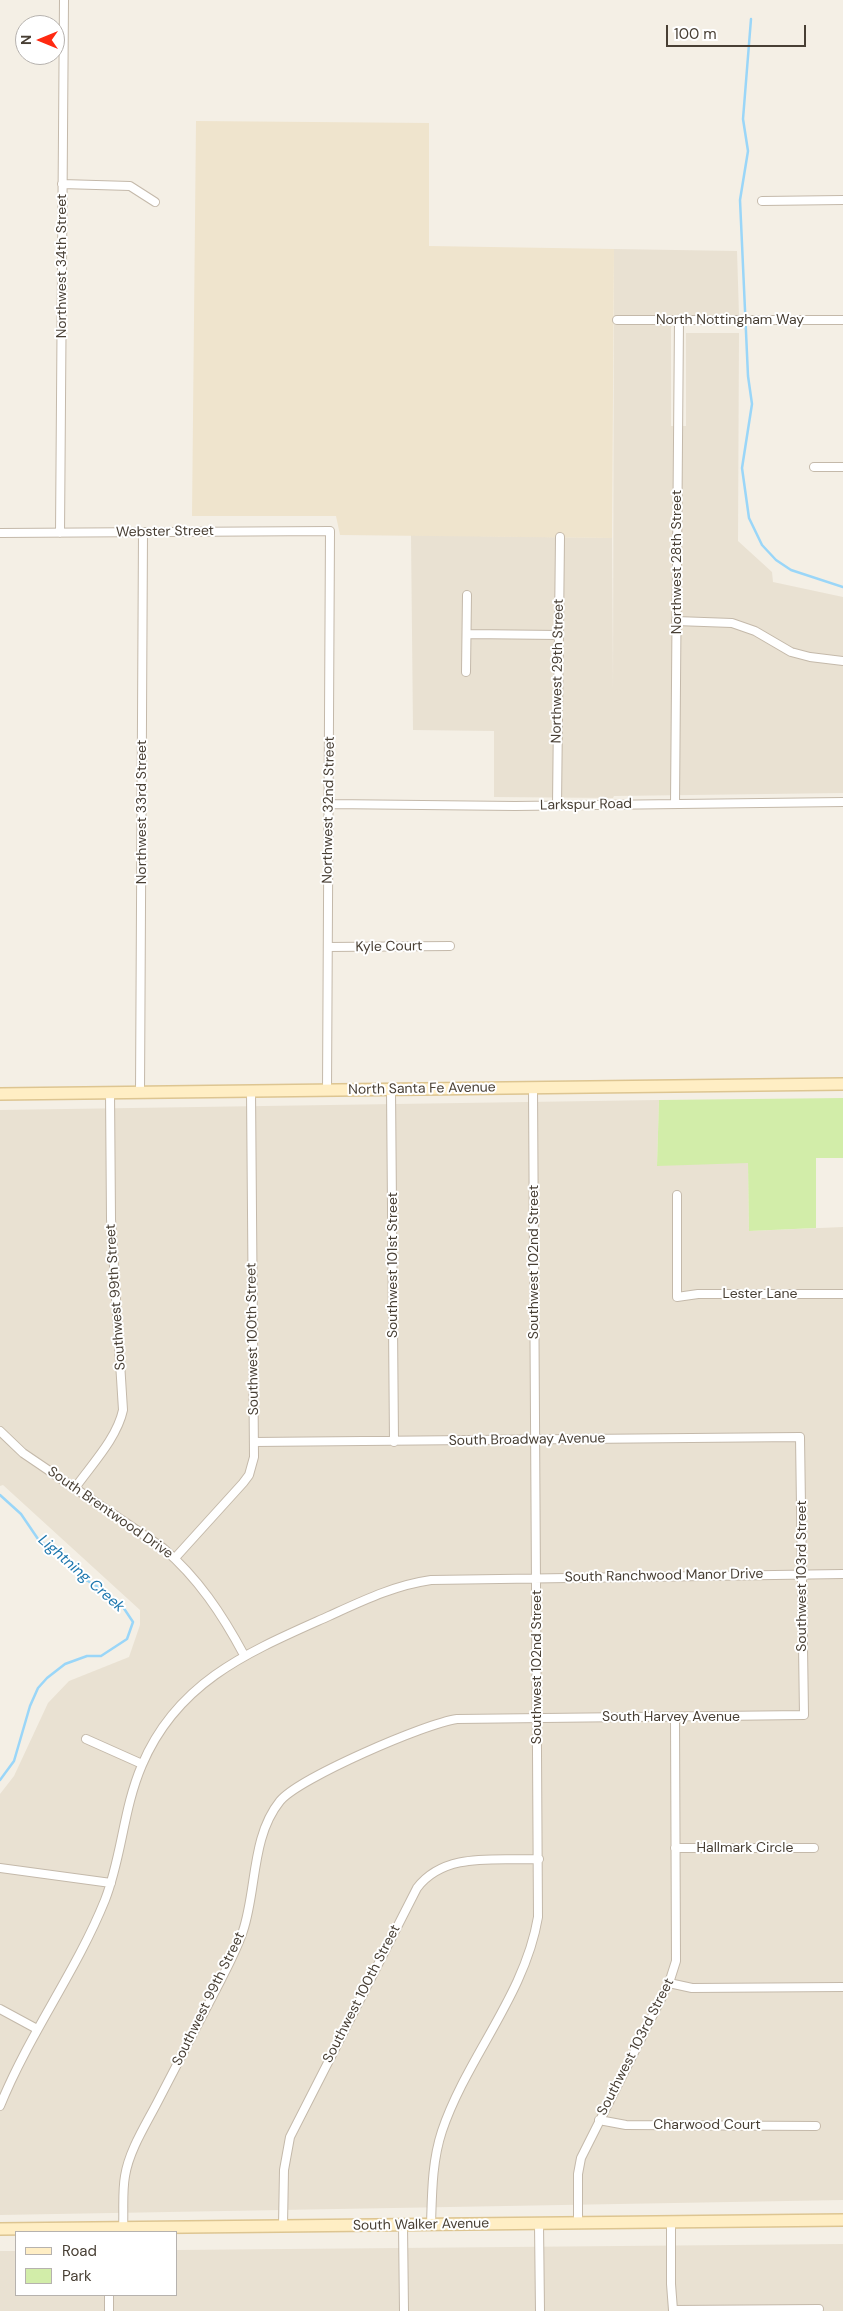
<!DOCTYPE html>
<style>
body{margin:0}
#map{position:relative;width:843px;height:2311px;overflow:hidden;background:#f4efe5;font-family:"DM Sans",sans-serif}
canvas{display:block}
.legend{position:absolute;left:15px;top:2231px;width:162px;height:65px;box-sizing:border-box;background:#fff;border:1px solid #b6b2ae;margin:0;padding:6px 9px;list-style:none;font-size:15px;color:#483f34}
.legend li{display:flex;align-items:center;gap:10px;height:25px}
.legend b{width:25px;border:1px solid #b6b2ae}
.north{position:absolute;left:15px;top:15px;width:50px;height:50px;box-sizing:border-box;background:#fff;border:1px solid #b6b2ae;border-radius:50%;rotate:270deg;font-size:14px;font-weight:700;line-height:20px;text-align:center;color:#483f34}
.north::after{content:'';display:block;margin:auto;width:18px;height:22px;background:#ff2911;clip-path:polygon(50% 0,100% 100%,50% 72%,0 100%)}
.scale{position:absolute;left:666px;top:25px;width:140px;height:22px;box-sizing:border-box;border:2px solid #483f34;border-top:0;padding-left:6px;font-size:15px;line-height:18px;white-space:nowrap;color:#483f34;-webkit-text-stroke:4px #fff;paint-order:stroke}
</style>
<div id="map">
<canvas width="843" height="2311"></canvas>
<ul class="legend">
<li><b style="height:6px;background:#ffeec4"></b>Road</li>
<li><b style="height:14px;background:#d2eda9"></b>Park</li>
</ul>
<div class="north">N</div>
<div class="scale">100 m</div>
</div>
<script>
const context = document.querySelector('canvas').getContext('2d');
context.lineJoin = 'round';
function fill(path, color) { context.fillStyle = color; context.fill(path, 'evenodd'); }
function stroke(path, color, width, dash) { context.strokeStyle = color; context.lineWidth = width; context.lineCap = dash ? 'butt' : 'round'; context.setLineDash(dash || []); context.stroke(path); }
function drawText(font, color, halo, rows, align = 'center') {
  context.font = font + ' "DM Sans",sans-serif'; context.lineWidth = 4; context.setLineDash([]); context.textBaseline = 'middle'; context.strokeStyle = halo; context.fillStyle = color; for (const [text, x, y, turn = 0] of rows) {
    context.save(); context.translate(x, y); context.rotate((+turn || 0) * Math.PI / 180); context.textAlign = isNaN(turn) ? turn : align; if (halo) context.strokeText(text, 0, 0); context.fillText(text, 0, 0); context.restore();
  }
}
fill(new Path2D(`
 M614 249 737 251 739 315H673L671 329V426H686V333H739L738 541 772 572 773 582 843 597V793L614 796 613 798 494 797V731L413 730 411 535 612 538 613 692Z
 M659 1100 657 1165 748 1162 749 1231 843 1227V2200L0 2215V1794L14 1776 48 1703 69 1681 129 1657 140 1625V1610L3 1485 0 1486V1110Z
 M843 2244V2311H0V2251H16V2295H176V2250Z`), '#e9e1d2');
fill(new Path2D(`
 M196 121 429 123V246L614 249 612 538 340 535 336 516H192Z`), '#efe4cd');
fill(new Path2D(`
 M843 1098V1158H816V1228L749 1231 748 1163 657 1166 659 1100Z`), '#d2eda9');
stroke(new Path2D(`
 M751 19 743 119 748 151 740 200 748 376 752 404 742 468 749 518 762 545 776 560 791 570 843 587
 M0 1495 21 1514 38 1539 74 1568 79 1576 100 1588 110 1602 123 1607 133 1622 127 1639 101 1656H87L65 1664 47 1678 38 1688 30 1706 14 1761 0 1780`), '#9ad6f8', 2.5);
const minor = new Path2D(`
 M62 184 130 186 155 202
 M762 201 843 200
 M617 320H843
 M814 467H843
 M0 533 330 531 327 1090
 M60 533 64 0
 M676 621 732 623 755 631 791 652 810 657 843 661
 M468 634 558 635
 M466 672 467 595
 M329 804 515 806 843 802
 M675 804 679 320
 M557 805 560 537
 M328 947 450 946
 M391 1089 394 1442
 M140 1092 143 532
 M677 1195V1297L698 1294H843
 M0 1431 23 1453 163 1548C198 1578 222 1614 244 1655
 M75 1488C92 1464 117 1438 123 1410L111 1219 110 1092
 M175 1558 243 1483 249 1475 254 1457 251 1091
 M86 1739 142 1764
 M675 1848H814
 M0 1868 111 1883
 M669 1983 692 1988 843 1987
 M0 2009 37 2029
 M0 2106C29 2034 76 1972 105 1900 122 1857 123 1809 142 1765 178 1680 251 1651 329 1616 362 1601 395 1585 431 1580L843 1574
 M599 2120 626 2125 816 2126
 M671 2222V2284L673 2310 819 2309
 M578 2223V2174L581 2158 669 1983 676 1961 675 1717
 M539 2224 540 2311
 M403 2225 404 2311
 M431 2225C432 2193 432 2161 442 2131 467 2057 525 1995 538 1917L533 1088
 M283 2226 284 2170 290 2137 417 1888C445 1851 497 1861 539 1859
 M123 2229C124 2212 122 2193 125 2176 129 2151 145 2126 157 2103 175 2069 193 2034 211 1999 222 1977 235 1955 243 1931 257 1889 251 1837 280 1801 299 1778 426 1723 457 1719L804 1715 800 1437 254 1442
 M109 2295V2311`);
const secondary = new Path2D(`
 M0 1094 843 1084
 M0 2229 843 2220`);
stroke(minor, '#c4b9aa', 10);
stroke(secondary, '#ddc591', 14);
stroke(minor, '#fff', 8);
stroke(secondary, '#ffeec4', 11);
drawText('14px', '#483f34', '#fff', [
 ["Northwest 34th Street",62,266,-90],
 ["North Nottingham Way",730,320],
 ["Webster Street",165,532,-1],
 ["Northwest 28th Street",677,562,-90],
 ["Northwest 29th Street",558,671,-89],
 ["Larkspur Road",586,805,-1],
 ["Northwest 32nd Street",329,810,-89],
 ["Northwest 33rd Street",142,812,-90],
 ["Kyle Court",389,947,-1],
 ["North Santa Fe Avenue",422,1089,-1],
 ["Southwest 102nd Street",534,1262,-90],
 ["Southwest 101st Street",393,1265,-90],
 ["Lester Lane",760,1294],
 ["Southwest 99th Street",116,1297,-94],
 ["Southwest 100th Street",253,1339,-91],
 ["South Broadway Avenue",527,1440,-1],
 ["South Brentwood Drive",110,1513,35],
 ["South Ranchwood Manor Drive",664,1576,-1],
 ["Southwest 103rd Street",802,1576,-90],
 ["Southwest 102nd Street",537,1667,-90],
 ["South Harvey Avenue",671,1717],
 ["Hallmark Circle",745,1848],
 ["Southwest 100th Street",362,1994,-63],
 ["Southwest 99th Street",209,1999,-64],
 ["Southwest 103rd Street",636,2047,-63],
 ["Charwood Court",707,2125],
 ["South Walker Avenue",421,2225,-1]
]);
drawText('italic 15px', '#1f78ae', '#fff', [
 ["Lightning Creek",81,1574,41]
]);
</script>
